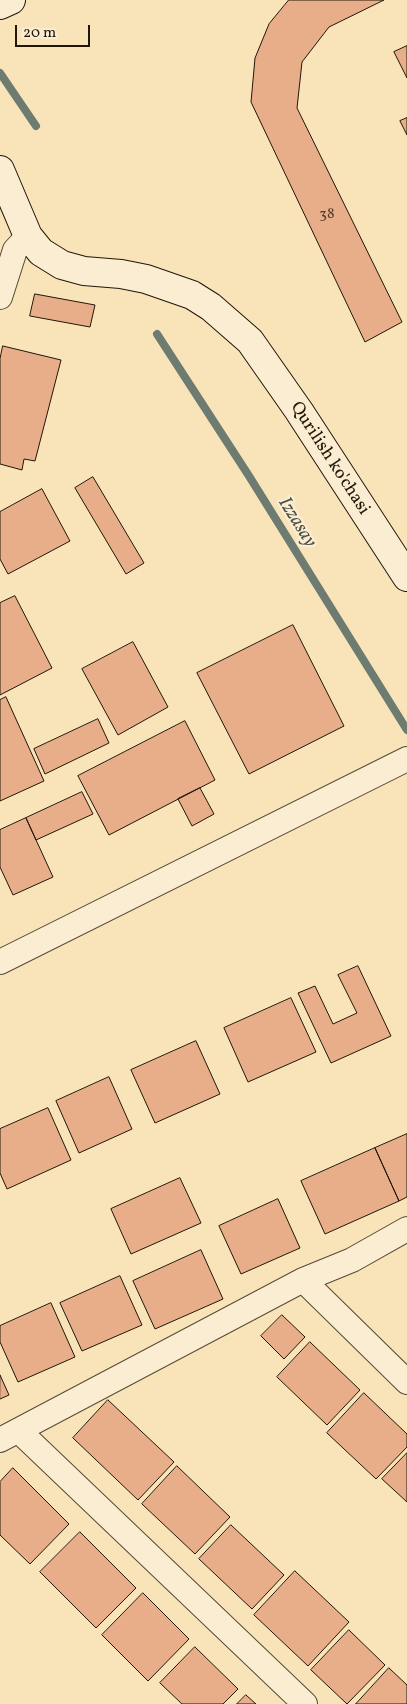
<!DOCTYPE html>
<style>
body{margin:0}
#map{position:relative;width:407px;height:1704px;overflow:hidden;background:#f9e4ba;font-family:Vollkorn,serif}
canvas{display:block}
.scale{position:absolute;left:15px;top:25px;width:75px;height:22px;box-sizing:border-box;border:2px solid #211608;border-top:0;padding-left:6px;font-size:15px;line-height:18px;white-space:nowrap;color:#211608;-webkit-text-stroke:4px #fbedd2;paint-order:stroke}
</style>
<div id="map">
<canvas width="407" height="1704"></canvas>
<div class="scale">20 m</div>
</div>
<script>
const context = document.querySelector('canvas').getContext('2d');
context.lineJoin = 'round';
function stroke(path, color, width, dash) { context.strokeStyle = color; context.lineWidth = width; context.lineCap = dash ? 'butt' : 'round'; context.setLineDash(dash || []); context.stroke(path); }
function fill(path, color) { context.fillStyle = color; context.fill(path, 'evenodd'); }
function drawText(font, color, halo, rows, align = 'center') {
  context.font = font + ' Vollkorn,serif'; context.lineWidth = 4.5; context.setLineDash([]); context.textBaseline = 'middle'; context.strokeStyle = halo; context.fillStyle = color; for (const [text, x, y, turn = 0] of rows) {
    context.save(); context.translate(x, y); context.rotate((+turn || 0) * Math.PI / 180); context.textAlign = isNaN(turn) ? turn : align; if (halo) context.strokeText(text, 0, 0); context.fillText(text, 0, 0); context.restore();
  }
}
stroke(new Path2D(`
 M0 73 36 126
 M157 334 249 476 407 730`), '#6d7b70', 8);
const building = new Path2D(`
 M289 0H384L329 27 302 62 297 108 402 322 365 342 251 102 255 58 269 24Z
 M407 46V78L394 52Z
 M407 118V135L400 121Z
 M35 294 95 305 90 327 30 316Z
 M3 346 61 360 35 461 24 459 22 470 0 464V359Z
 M93 477 144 563 126 574 75 488Z
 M42 489 70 541 8 574 0 559V512Z
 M15 596 52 668 0 695V603Z
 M293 625 344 726 249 774 197 673Z
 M133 642 168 707 118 735 82 669Z
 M6 697 44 781 0 801V700Z
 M98 719 109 743 45 774 34 749Z
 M185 721 215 780 109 835 78 776Z
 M200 788 214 814 192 826 178 799Z
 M82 792 93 814 36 840 26 818Z
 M26 818 53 877 13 895 0 867V830Z
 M358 966 391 1036 331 1063 298 993 315 986 333 1024 357 1013 338 975Z
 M291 998 316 1052 248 1082 224 1028Z
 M196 1041 220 1094 155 1123 131 1070Z
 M109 1077 132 1129 79 1153 56 1101Z
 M48 1108 71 1160 7 1189 0 1173V1129Z
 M407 1134V1197L399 1201 375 1148Z
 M375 1148 399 1201 325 1234 301 1181Z
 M180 1178 201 1223 131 1254 111 1209Z
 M278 1199 300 1248 241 1274 219 1226Z
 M201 1250 223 1299 155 1329 133 1281Z
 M120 1276 142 1325 82 1351 60 1303Z
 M51 1303 75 1357 18 1382 0 1342V1326Z
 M282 1315 305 1337 284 1359 261 1336Z
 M310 1342 360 1390 327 1425 277 1377Z
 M0 1375 9 1395 0 1399Z
 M364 1393 407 1434V1447L376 1479 327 1433Z
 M108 1400 174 1462 138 1500 73 1438Z
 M407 1453V1502L382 1479Z
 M177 1466 230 1517 195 1554 142 1504Z
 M13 1468 69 1524 30 1564 0 1535V1482Z
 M231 1525 284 1575 252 1609 199 1559Z
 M80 1532 136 1588 96 1628 40 1572Z
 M295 1571 349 1622 308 1666 254 1615Z
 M143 1593 189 1639 148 1681 102 1635Z
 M349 1630 385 1665 347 1704 311 1670Z
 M195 1647 238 1689 223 1704H182L160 1683Z
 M389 1668 407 1685V1704H356Z
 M246 1695 256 1704H237Z`);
fill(building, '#e8ae89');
stroke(building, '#211608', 1);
const street = new Path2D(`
 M0 297 15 250 28 236
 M0 962 407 759
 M303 1280 352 1260 407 1229
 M19 1431 305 1704
 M0 1440 303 1280 407 1382`);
const secondary = new Path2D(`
 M0 5 11 0
 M0 170 28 236 41 252 62 265 84 271 121 274 146 279 192 295 211 307 250 341 299 411 407 577`);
stroke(street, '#574a34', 26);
stroke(secondary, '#211608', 30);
stroke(street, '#fbedd2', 24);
stroke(secondary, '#fbedd2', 28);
drawText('15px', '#533c28', null, [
 ["38",327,215]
]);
drawText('18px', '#211608', '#fbedd2', [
 ["Qurilish ko'chasi",329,459,57]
]);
drawText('italic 19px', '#4d5145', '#fbedd2', [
 ["Izzasay",296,523,58]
]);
</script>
